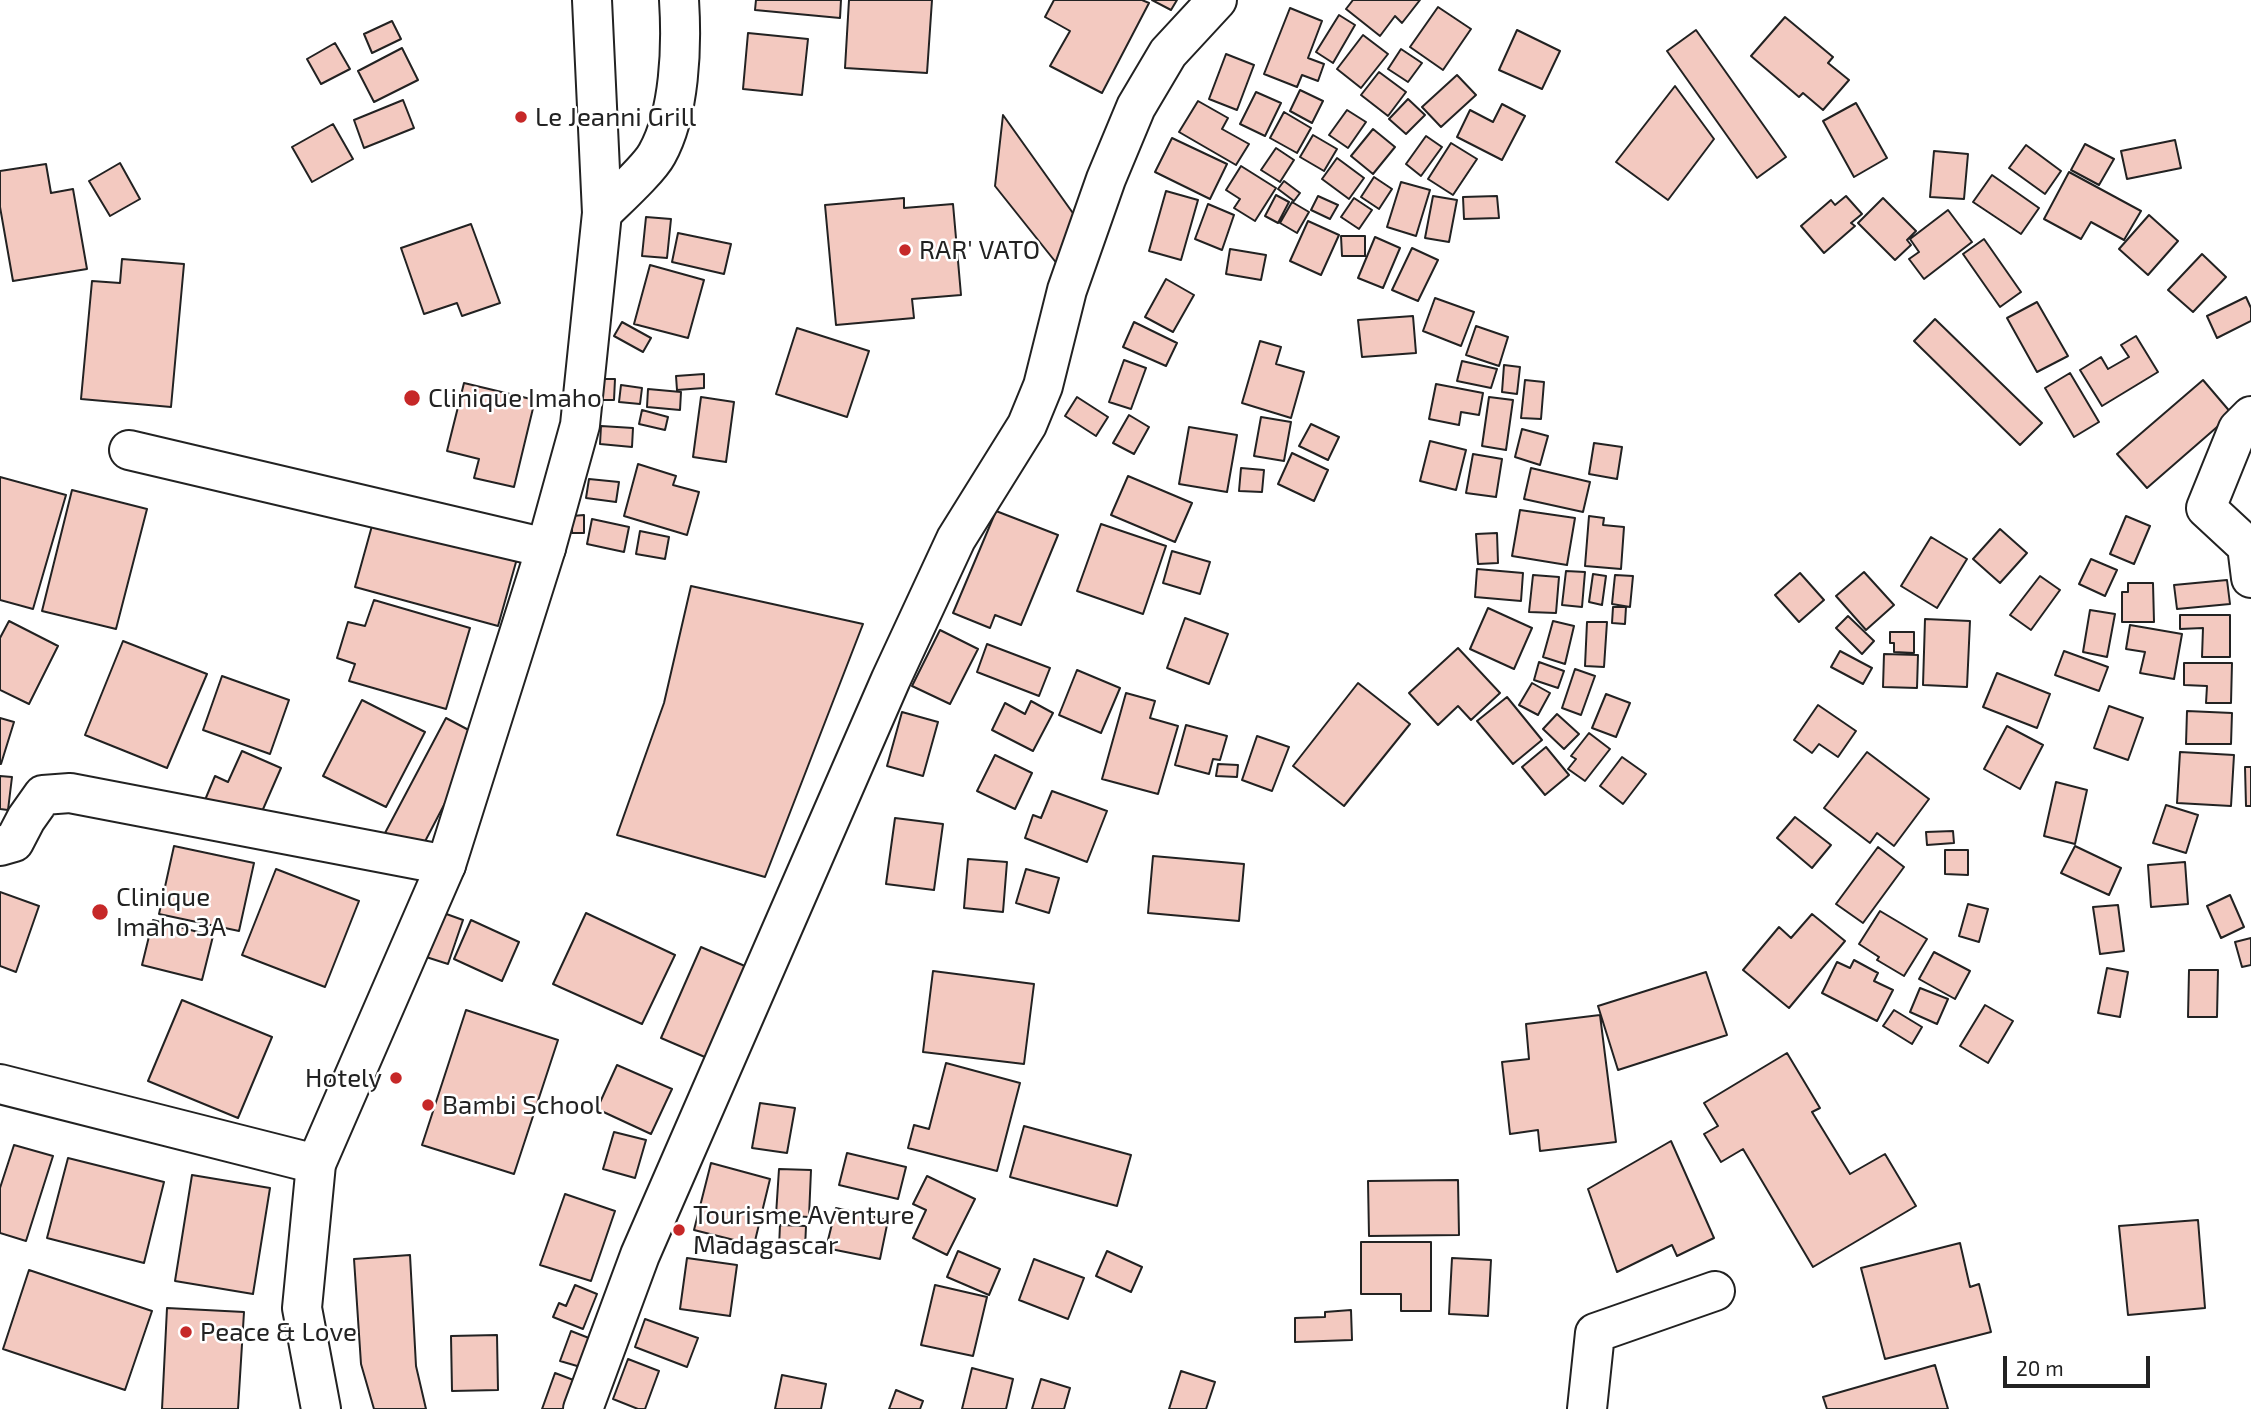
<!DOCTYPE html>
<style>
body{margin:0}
#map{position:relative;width:2251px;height:1409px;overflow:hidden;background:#fff;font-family:"Exo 2",sans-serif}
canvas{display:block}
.scale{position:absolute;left:2003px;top:1356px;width:147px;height:32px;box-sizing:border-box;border:4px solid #222;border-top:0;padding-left:9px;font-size:21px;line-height:24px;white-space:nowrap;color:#222;-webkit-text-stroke:5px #fff;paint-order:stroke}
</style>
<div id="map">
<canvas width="2251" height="1409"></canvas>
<div class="scale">20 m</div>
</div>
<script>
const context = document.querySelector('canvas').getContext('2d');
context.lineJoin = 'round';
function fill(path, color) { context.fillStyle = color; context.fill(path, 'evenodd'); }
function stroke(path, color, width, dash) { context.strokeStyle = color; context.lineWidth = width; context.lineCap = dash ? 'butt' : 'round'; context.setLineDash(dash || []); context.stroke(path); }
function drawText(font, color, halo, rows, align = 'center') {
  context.font = font + ' "Exo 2",sans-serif'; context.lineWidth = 5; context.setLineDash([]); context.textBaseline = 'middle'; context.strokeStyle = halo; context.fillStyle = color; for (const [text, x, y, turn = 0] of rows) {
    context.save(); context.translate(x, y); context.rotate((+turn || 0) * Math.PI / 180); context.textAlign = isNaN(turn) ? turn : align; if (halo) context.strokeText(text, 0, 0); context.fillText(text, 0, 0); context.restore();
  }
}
const building = new Path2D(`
 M756 0H841L840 18 755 10Z
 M849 0H932L927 73 845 68Z
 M1054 0H1142L1149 3 1102 93 1050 66 1070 31 1045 17Z
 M1152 0H1177L1171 10Z
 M1353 0H1420L1402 23 1395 16 1380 36 1346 9Z
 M1438 7 1471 29 1443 70 1410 47Z
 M1290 8 1322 21 1308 58 1324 64 1318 81 1302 75 1297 87 1264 74Z
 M1339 15 1355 25 1333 63 1316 52Z
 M1785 17 1833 57 1828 63 1849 80 1823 110 1803 93 1799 97 1751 56Z
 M392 21 401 39 372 53 364 34Z
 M1517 30 1560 51 1542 89 1499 70Z
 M1696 30 1786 157 1757 178 1667 51Z
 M748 33 808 39 802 95 743 89Z
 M1363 35 1388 54 1361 88 1337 69Z
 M335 43 350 69 321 84 307 59Z
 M402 48 418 80 374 102 358 71Z
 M1401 49 1422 63 1408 82 1388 69Z
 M1226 54 1254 65 1237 110 1209 99Z
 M1379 72 1406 92 1388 116 1361 95Z
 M1457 75 1476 95 1441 127 1422 107Z
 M1675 86 1714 139 1668 200 1616 162Z
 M1300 90 1323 101 1312 123 1290 111Z
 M1256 92 1281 103 1265 136 1240 124Z
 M1408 99 1425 115 1406 134 1389 119Z
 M403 100 414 128 364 148 354 120Z
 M1198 101 1228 118 1222 129 1249 144 1236 165 1179 132Z
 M1856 103 1887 158 1854 177 1823 121Z
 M1502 104 1525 116 1502 160 1457 137 1470 110 1493 122Z
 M1347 110 1366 122 1348 148 1329 135Z
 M1284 112 1311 128 1297 153 1270 138Z
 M1003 115 1075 216 1058 265 995 186Z
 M333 124 353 159 312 182 292 147Z
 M1373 129 1395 147 1373 174 1351 156Z
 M1313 135 1337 149 1324 171 1300 157Z
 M1426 136 1442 147 1421 176 1406 164Z
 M1172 138 1227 164 1210 199 1155 172Z
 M2175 140 2181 168 2127 179 2121 151Z
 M1451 143 1477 159 1453 195 1428 179Z
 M2085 144 2114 159 2099 185 2071 170Z
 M2026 145 2061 171 2045 194 2009 168Z
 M1276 148 1294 160 1280 182 1261 170Z
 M1934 151 1968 154 1964 199 1930 197Z
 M1337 158 1364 178 1349 199 1322 179Z
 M120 163 140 199 110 216 89 181Z
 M46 164 51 193 73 189 87 269 13 281 0 207V171Z
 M1241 166 1276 188 1255 221 1234 208 1240 199 1226 190Z
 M2069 172 2141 211 2124 240 2091 222 2081 239 2044 219Z
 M1992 175 2039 208 2021 234 1973 202Z
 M1374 177 1392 189 1379 209 1361 197Z
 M1284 181 1300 193 1294 201 1278 189Z
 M1401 182 1430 190 1416 236 1387 227Z
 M1166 191 1198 200 1181 260 1149 251Z
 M1276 195 1289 202 1278 223 1265 216Z
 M1318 196 1338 205 1330 219 1311 210Z
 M1433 196 1457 200 1449 242 1425 238Z
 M1497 196 1499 218 1464 219 1463 197Z
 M1846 196 1862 214 1851 223 1855 226 1824 253 1801 226 1831 200 1835 205Z
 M904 198V208L953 204 961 295 912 299 914 318 836 325 825 205Z
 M1354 198 1372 210 1359 229 1341 217Z
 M1883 198 1916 231 1907 240 1911 245 1895 260 1858 223Z
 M1292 202 1309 212 1297 233 1280 223Z
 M1208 204 1234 215 1222 250 1195 239Z
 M1948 210 1972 242 1924 279 1909 259 1919 252 1910 239Z
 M2149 215 2178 241 2148 275 2119 249Z
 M646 217 671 219 667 258 642 256Z
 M1308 221 1339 235 1321 275 1290 261Z
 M471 224 500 303 462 316 457 303 424 314 401 248Z
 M678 233 731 244 724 274 672 262Z
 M1341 236H1365V256H1342Z
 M1375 237 1400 248 1383 288 1358 278Z
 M1984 239 2021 292 2000 307 1963 254Z
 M1412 248 1438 260 1418 301 1392 290Z
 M1230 249 1266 255 1261 280 1226 274Z
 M2202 254 2226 277 2193 312 2168 290Z
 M122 259 184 264 171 407 81 399 92 281 120 283Z
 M650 265 704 280 688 338 634 324Z
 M1166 279 1194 295 1173 332 1145 317Z
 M2246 297 2251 308V321L2217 338 2207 316Z
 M1435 298 1474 312 1461 346 1423 331Z
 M2037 302 2068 356 2037 372 2007 318Z
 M1413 316 1416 353 1362 357 1358 320Z
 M1935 319 2042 423 2020 445 1914 341Z
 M622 322 651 338 643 352 614 336Z
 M1134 322 1177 343 1166 366 1123 347Z
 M1476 326 1508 337 1499 366 1466 355Z
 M797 328 869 351 847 417 776 394Z
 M2136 336 2158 372 2102 406 2080 370 2101 357 2108 369 2129 357 2121 345Z
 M1260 341 1281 347 1276 364 1304 372 1291 418 1242 403Z
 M1124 360 1146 368 1131 409 1109 402Z
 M1462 361 1497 369 1491 388 1457 381Z
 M1504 365 1520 367 1517 394 1502 392Z
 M2070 373 2099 422 2074 437 2045 388Z
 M704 374V388L677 390 676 376Z
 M601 379H615L614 400H600Z
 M1525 380 1544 382 1541 419 1521 418Z
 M2203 380 2232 414 2147 488 2117 454Z
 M464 383 535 400 514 487 474 478 479 459 447 451Z
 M1436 384 1483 393 1479 415 1461 412 1459 425 1429 419Z
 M621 385 642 388 640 404 619 402Z
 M648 389 681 392 680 410 647 407Z
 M701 397 734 402 726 462 693 457Z
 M1077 397 1108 417 1096 436 1065 416Z
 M1489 397 1513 400 1506 450 1482 446Z
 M642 410 668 417 665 430 639 424Z
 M1129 415 1149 427 1134 454 1113 443Z
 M1261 417 1291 422 1284 461 1254 456Z
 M1311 424 1339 437 1328 460 1299 446Z
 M601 426 633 428 632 447 600 444Z
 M1189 427 1237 435 1227 492 1179 484Z
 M1522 429 1548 436 1540 465 1515 457Z
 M1430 441 1466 450 1456 490 1420 481Z
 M1594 443 1622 447 1617 479 1589 474Z
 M1292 453 1328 470 1314 501 1278 484Z
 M1473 454 1502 459 1496 497 1466 493Z
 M638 464 676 476 673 485 699 492 687 535 624 516Z
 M1241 468 1264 470 1262 492 1239 491Z
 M1531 468 1590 482 1583 512 1524 499Z
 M1128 476 1192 503 1175 542 1111 515Z
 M0 477 66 495 33 609 0 600Z
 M589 479 619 482 616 502 586 498Z
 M72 490 147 509 116 629 42 611Z
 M1520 510 1575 518 1567 565 1512 556Z
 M996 511 1058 535 1021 625 995 615 990 628 953 613Z
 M375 515 518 555 498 626 355 587Z
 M584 515V533H572V516Z
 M1589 516 1604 518 1603 525 1624 527 1621 569 1585 566Z
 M2126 516 2150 526 2134 564 2110 554Z
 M592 519 629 527 624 552 587 544Z
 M1101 524 1166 546 1143 614 1077 591Z
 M2000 529 2027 553 2000 583 1973 559Z
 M640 531 669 537 665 559 636 554Z
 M1497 533 1498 563 1478 564 1476 534Z
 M1931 537 1967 559 1937 608 1901 586Z
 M1172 551 1210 562 1200 594 1163 583Z
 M2091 559 2117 570 2105 596 2079 584Z
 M1477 569 1523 573 1521 601 1475 597Z
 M1566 571 1585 572 1582 607 1562 605Z
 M1864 572 1894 605 1866 630 1836 596Z
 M1800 573 1824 600 1799 622 1775 595Z
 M1593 574 1606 576 1602 605 1589 602Z
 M1533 575 1559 577 1556 613 1529 612Z
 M1615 575 1633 576 1630 607 1612 604Z
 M2040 576 2060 590 2031 630 2010 615Z
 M2227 580 2230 604 2177 609 2174 585Z
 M2128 583H2153L2154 622H2122V592H2128Z
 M691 586 863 624 765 877 617 835 664 703Z
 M374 600 470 628 446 709 349 681 355 664 337 658 348 622 365 626Z
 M1613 607H1626L1625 624 1612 623Z
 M1488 608 1532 628 1514 669 1470 649Z
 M2090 610 2115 614 2107 657 2083 652Z
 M2180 615H2230V657H2202L2203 628 2180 629Z
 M1848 616 1874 641 1862 654 1836 628Z
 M1185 618 1228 634 1209 684 1167 668Z
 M1925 619 1970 621 1967 687 1923 685Z
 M9 621 58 646 29 704 0 690V638Z
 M1553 621 1574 626 1565 664 1543 657Z
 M1587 622H1607L1604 667 1585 666Z
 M2130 625 2182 634 2174 679 2140 673 2145 652 2126 649Z
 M940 630 978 649 950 704 912 686Z
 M1890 632H1914V653L1894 652V643H1890Z
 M123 641 207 674 167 768 85 735Z
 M987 644 1050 668 1039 696 977 672Z
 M1458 648 1500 693 1471 720 1458 706 1438 725 1409 693Z
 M1840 651 1872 668 1863 684 1831 667Z
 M2064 651 2108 667 2099 691 2055 675Z
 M1884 654 1918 655 1917 688 1883 687Z
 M1539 662 1564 671 1558 688 1534 680Z
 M2184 663H2232L2231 703H2206L2207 686 2184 685Z
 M1575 669 1595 676 1581 715 1562 708Z
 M1077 670 1120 688 1101 733 1059 715Z
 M1997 673 2050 694 2037 728 1983 707Z
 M222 676 289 700 270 754 203 730Z
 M1358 683 1410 724 1344 806 1293 766Z
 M1532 683 1550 693 1538 715 1519 705Z
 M1126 693 1155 701 1150 718 1178 726 1158 794 1102 779Z
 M1606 694 1630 703 1616 737 1592 728Z
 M1507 697 1542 740 1513 764 1477 721Z
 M362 700 425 732 386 807 323 776Z
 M1031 701 1053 713 1033 751 992 730 1005 703 1025 714Z
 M1818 705 1856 731 1838 757 1819 744 1812 753 1794 740Z
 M2109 706 2143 718 2128 760 2094 748Z
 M2187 711 2232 713 2231 744H2186Z
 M902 712 938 722 923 776 887 766Z
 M1557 714 1579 734 1564 749 1543 729Z
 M0 718 14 722 1 764H0Z
 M446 718 480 736 420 851 385 833Z
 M1186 725 1227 736 1220 760 1213 759 1209 774 1175 765Z
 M2007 726 2043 745 2020 789 1984 769Z
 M1589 733 1610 749 1585 781 1568 769 1576 759 1571 756Z
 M1257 736 1289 747 1272 791 1242 780Z
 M1546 747 1569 775 1545 795 1522 767Z
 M242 751 281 768 257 823 205 800 215 776 228 782Z
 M1867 752 1929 799 1894 846 1877 833 1870 843 1824 808Z
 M2180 752 2234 755 2231 806 2177 803Z
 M995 755 1032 773 1015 809 977 791Z
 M1622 757 1646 774 1623 804 1600 786Z
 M1218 764 1238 765 1237 777 1216 776Z
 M2245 767H2251V806H2246Z
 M0 776 12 777 8 810 0 809Z
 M2056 782 2087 790 2075 844 2044 836Z
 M1052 791 1107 811 1087 862 1025 838 1033 815 1041 818Z
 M2166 805 2198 815 2186 853 2153 843Z
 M1795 817 1831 845 1812 868 1777 838Z
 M895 818 943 824 934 890 886 884Z
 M1953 831 1954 843 1927 845 1926 832Z
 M174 846 254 863 239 931 159 914Z
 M2075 846 2121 868 2109 895 2061 873Z
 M1878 847 1904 867 1863 923 1836 904Z
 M1945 850H1968V875L1945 874Z
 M1153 856 1244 864 1239 921 1148 913Z
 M968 859 1007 862 1003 912 964 908Z
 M2185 862 2188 904 2151 907 2148 865Z
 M276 869 359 901 325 987 242 955Z
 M1026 869 1059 878 1049 913 1016 903Z
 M0 892 39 906 16 972 0 966Z
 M2230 895 2244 927 2221 938 2207 906Z
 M1968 904 1988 909 1979 942 1959 936Z
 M2118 905 2124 951 2100 954 2093 907Z
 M438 911 463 920 448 964 423 956Z
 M1880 911 1927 939 1904 976 1877 960 1879 957 1859 944Z
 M586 913 675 955 642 1024 553 984Z
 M1812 914 1845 941 1789 1008 1743 970 1779 927 1791 938Z
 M153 920 213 936 202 980 142 965Z
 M471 920 519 942 502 981 454 959Z
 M2251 938V965L2242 967 2235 942Z
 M701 947 754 970 714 1061 661 1038Z
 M1934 952 1970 971 1955 999 1919 979Z
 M1854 960 1878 973 1874 981 1893 990 1877 1021 1822 993 1837 962 1850 968Z
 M2107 968 2128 972 2120 1017 2098 1013Z
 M2189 970H2218L2217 1017H2188Z
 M933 971 1034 984 1024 1064 923 1052Z
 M1706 972 1727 1035 1618 1070 1598 1006Z
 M1920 988 1948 999 1937 1024 1910 1012Z
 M182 1000 272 1037 238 1118 148 1081Z
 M1985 1005 2013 1021 1988 1063 1960 1046Z
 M466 1010 558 1040 514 1174 422 1145Z
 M1894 1010 1922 1027 1912 1044 1883 1026Z
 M1600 1015 1616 1142 1540 1151 1538 1130 1510 1134 1502 1062 1529 1059 1526 1024Z
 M1787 1053 1820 1108 1812 1112 1850 1174 1885 1154 1916 1206 1813 1267 1743 1149 1721 1162 1704 1134 1718 1126 1704 1103Z
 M946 1063 1020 1083 997 1171 908 1148 914 1125 929 1129Z
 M617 1065 672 1089 651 1134 597 1109Z
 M760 1103 795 1108 787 1153 752 1148Z
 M1024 1126 1131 1155 1117 1206 1010 1177Z
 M614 1132 646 1140 635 1178 603 1169Z
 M1671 1141 1714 1238 1677 1256 1672 1245 1617 1272 1588 1189Z
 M14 1145 53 1156 26 1241 0 1233V1188Z
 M847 1153 906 1167 898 1199 839 1185Z
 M68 1158 164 1182 144 1263 47 1238Z
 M711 1163 770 1179 754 1245 694 1230Z
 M779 1169 811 1170 809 1217 776 1215Z
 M192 1175 270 1188 253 1294 175 1281Z
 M927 1176 975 1199 947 1255 913 1238 926 1210 913 1204Z
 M1458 1180 1459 1235 1369 1236 1368 1181Z
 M565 1194 615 1211 591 1281 540 1265Z
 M836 1208 888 1220 880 1259 826 1248Z
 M2198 1220 2205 1308 2128 1315 2119 1226Z
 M780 1225 806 1226 805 1249 779 1247Z
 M1361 1242H1431V1311H1401V1294H1361Z
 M1960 1243 1970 1287 1979 1284 1991 1332 1885 1359 1861 1268Z
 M958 1251 1000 1269 989 1295 947 1277Z
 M1107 1251 1142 1267 1131 1292 1096 1276Z
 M410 1255 416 1366 426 1409H374L361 1364 354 1259Z
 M687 1258 737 1265 730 1316 680 1309Z
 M1452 1258 1491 1260 1488 1316 1449 1314Z
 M1034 1259 1084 1278 1068 1319 1019 1300Z
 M29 1270 152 1311 125 1390 3 1349Z
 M575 1285 597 1294 583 1329 553 1317 559 1303 566 1306Z
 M935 1285 987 1297 973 1356 921 1345Z
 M167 1308 244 1312 238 1409H162Z
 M1351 1310 1352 1340 1295 1342V1318L1325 1317V1312Z
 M645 1319 698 1338 687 1367 635 1347Z
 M571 1331 594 1340 584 1368 560 1361Z
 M497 1335 498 1390 452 1391 451 1336Z
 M628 1359 659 1371 645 1409H638L613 1399Z
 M1935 1365 1948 1409H1827L1823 1397Z
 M972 1368 1013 1379 1006 1409H962Z
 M1181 1371 1215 1382 1206 1409H1169Z
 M555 1373 584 1384 575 1409H542Z
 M782 1375 826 1384 821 1409H775Z
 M1041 1379 1070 1388 1064 1409H1032Z
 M896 1390 923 1401 920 1409H889Z`);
fill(building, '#f3c9c0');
stroke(building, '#222', 2);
const minor = new Path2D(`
 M602 213C616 199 649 169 657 154 680 113 682 46 679 0
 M2251 416 2238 429 2206 508 2247 546 2251 578
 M129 450 546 548
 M0 846 14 842 26 819 43 795 70 793 446 865
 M0 1084 316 1164
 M583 1409 640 1255 891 679 956 539 1027 425 1043 386 1067 290 1106 179 1136 107 1168 53 1217 0
 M1587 1409 1595 1333 1715 1291`);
const secondary = new Path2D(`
 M321 1409 302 1308 316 1164 446 865 546 548 580 425 602 213 592 0`);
stroke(minor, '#222', 42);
stroke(secondary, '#222', 42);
stroke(minor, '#fff', 38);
stroke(secondary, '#fff', 38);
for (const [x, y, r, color] of [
 [521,117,7,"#c62828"],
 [905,250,7,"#c62828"],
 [412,398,9,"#c62828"],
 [100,912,9,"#c62828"],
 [396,1078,7,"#c62828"],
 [428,1105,7,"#c62828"],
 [679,1230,7,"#c62828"],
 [186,1332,7,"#c62828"]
]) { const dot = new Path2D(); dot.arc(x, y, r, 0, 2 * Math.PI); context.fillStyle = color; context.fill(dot); stroke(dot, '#fff', 2.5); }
drawText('26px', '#222', '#fff', [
 ["Le Jeanni Grill",535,117],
 ["RAR' VATO",919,250],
 ["Clinique Imaho",428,398],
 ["Clinique",116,897],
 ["Imaho 3A",116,927],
 ["Hotely",382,1078,"right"],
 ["Bambi School",442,1105],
 ["Tourisme Aventure",693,1215],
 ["Madagascar",693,1245],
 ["Peace & Love",200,1332]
], 'left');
</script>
